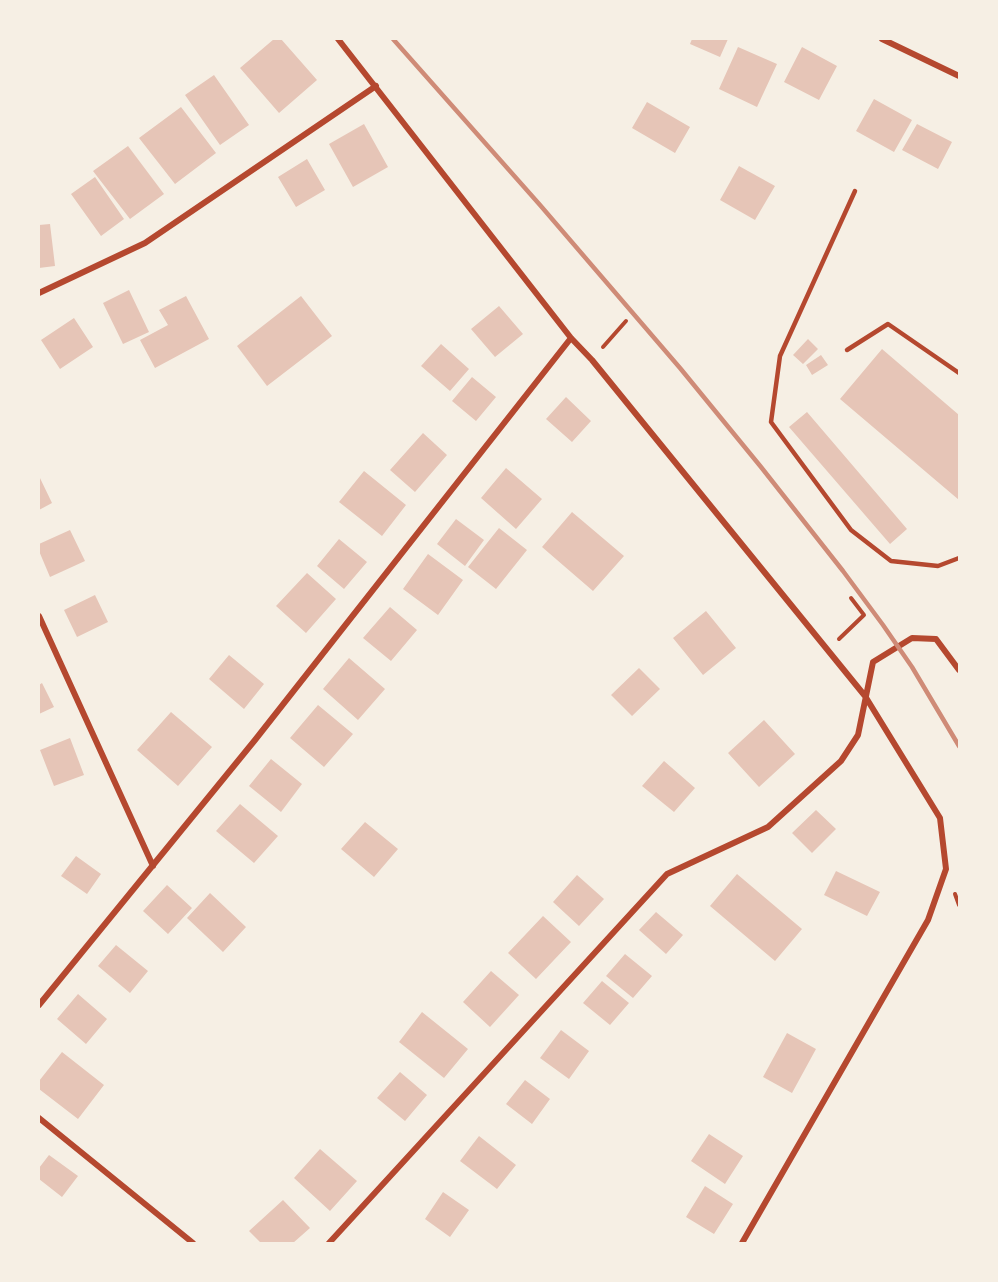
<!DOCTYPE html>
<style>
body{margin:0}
#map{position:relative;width:998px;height:1282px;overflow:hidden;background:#f6efe4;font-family:Lato,sans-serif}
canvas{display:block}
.frame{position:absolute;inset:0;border:40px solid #f6efe4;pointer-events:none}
</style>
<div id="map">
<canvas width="998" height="1282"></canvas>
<div class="frame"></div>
</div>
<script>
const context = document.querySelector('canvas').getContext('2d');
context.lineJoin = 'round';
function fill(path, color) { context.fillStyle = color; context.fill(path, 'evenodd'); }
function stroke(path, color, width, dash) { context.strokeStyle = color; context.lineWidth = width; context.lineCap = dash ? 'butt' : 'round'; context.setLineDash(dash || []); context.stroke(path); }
fill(new Path2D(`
 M274 39H281L317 80 279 113 240 68Z
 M692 39H728L720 57 690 44Z
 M738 47 777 64 757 107 719 89Z
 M802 47 837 66 819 100 784 82Z
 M214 75 249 125 220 145 185 95Z
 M874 99 912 120 894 152 856 131Z
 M647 102 690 127 675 153 632 128Z
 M181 107 216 153 175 184 139 138Z
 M364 124 388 167 353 187 329 144Z
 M917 124 952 142 938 169 902 150Z
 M128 146 164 194 130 219 93 171Z
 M307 159 325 190 296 207 278 177Z
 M739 166 775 186 755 220 720 200Z
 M95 177 124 219 101 236 71 194Z
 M50 224 55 266 39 268V225Z
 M129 290 149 332 123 344 103 303Z
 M186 296 209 339 155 368 140 340 168 325 159 310Z
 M301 296 332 336 267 386 237 346Z
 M499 306 523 334 495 357 471 329Z
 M74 318 93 347 60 369 41 340Z
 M808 339 818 349 803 364 793 355Z
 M441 344 469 369 450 391 421 366Z
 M882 349 959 415V500L840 399Z
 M821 355 828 365 812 375 806 365Z
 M472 377 496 397 476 421 452 401Z
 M566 397 591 421 572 442 546 419Z
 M807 412 907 529 890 544 789 427Z
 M423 433 447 455 415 492 390 470Z
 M506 468 542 499 516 529 481 498Z
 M364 471 406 505 382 536 339 502Z
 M39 476 52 503 39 510Z
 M572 512 624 556 593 591 542 547Z
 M456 519 484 540 465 566 437 544Z
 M499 528 527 550 496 589 468 567Z
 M70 530 85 561 50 577 39 551V544Z
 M339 539 367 562 344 589 317 566Z
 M428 554 463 580 438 615 403 589Z
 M307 573 336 599 306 633 276 606Z
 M95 595 108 622 77 637 64 610Z
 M390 607 417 630 391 661 363 638Z
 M706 611 736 648 703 675 673 638Z
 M229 655 264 684 244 709 209 679Z
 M349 658 385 689 358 720 323 689Z
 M639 668 660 689 632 716 611 695Z
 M42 683 54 707 39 714V685Z
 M318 705 353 734 324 767 290 738Z
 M171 712 212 747 178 786 137 750Z
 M764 720 795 754 759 787 728 753Z
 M70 738 84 775 54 786 40 750Z
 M271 759 302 784 281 812 249 786Z
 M664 761 695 788 674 812 642 786Z
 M240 804 278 836 254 863 216 831Z
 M816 810 836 829 812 853 792 833Z
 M365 822 398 849 374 877 341 849Z
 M76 856 101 874 87 894 61 876Z
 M836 871 880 892 867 916 824 895Z
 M737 874 802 929 775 961 710 906Z
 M577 875 604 899 579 926 553 902Z
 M167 885 192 908 168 934 143 911Z
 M210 893 246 927 223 952 187 918Z
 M656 912 683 935 666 954 639 930Z
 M543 916 571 942 536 979 508 953Z
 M116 945 148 971 130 993 98 966Z
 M625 954 652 976 633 998 606 976Z
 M491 971 519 995 490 1027 463 1002Z
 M602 981 629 1003 610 1025 583 1003Z
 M78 994 107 1019 86 1044 57 1019Z
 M422 1012 468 1049 444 1078 399 1042Z
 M561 1030 589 1051 569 1079 540 1058Z
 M787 1033 816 1049 792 1093 763 1077Z
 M62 1052 104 1085 78 1119 39 1089V1081Z
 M400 1072 427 1095 405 1121 377 1098Z
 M525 1080 550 1099 532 1124 506 1104Z
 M709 1134 743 1156 725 1184 691 1161Z
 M479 1136 516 1165 497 1189 460 1161Z
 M320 1149 357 1181 330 1211 294 1178Z
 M49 1155 78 1176 62 1197 39 1179V1168Z
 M705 1186 733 1204 714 1234 686 1217Z
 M443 1192 469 1210 450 1237 425 1219Z
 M283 1200 310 1228 293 1243H261L249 1231Z`), '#e6c5b7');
stroke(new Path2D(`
 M603 347 626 321
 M839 639 864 615 851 598
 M955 894 959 905`), '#b5482f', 4);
stroke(new Path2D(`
 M855 191 780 356 771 422 851 530 891 561 938 566 959 558
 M847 350 888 324 959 373`), '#b5482f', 4.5);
stroke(new Path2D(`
 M338 39 571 338 592 360 865 696 940 818 946 869 928 920 742 1243
 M882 39 959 76
 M39 293 145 243 376 86
 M39 616 153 866
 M39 1005 255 740 571 338
 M39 1118 193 1243
 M329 1243 667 874 768 827 841 761 858 735 873 662 912 638 936 639 959 670`), '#b5482f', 6);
stroke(new Path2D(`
 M393 39 540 205 680 368 761 467 843 571 883 625 912 667 959 746`), '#cf8b77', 4.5);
</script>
